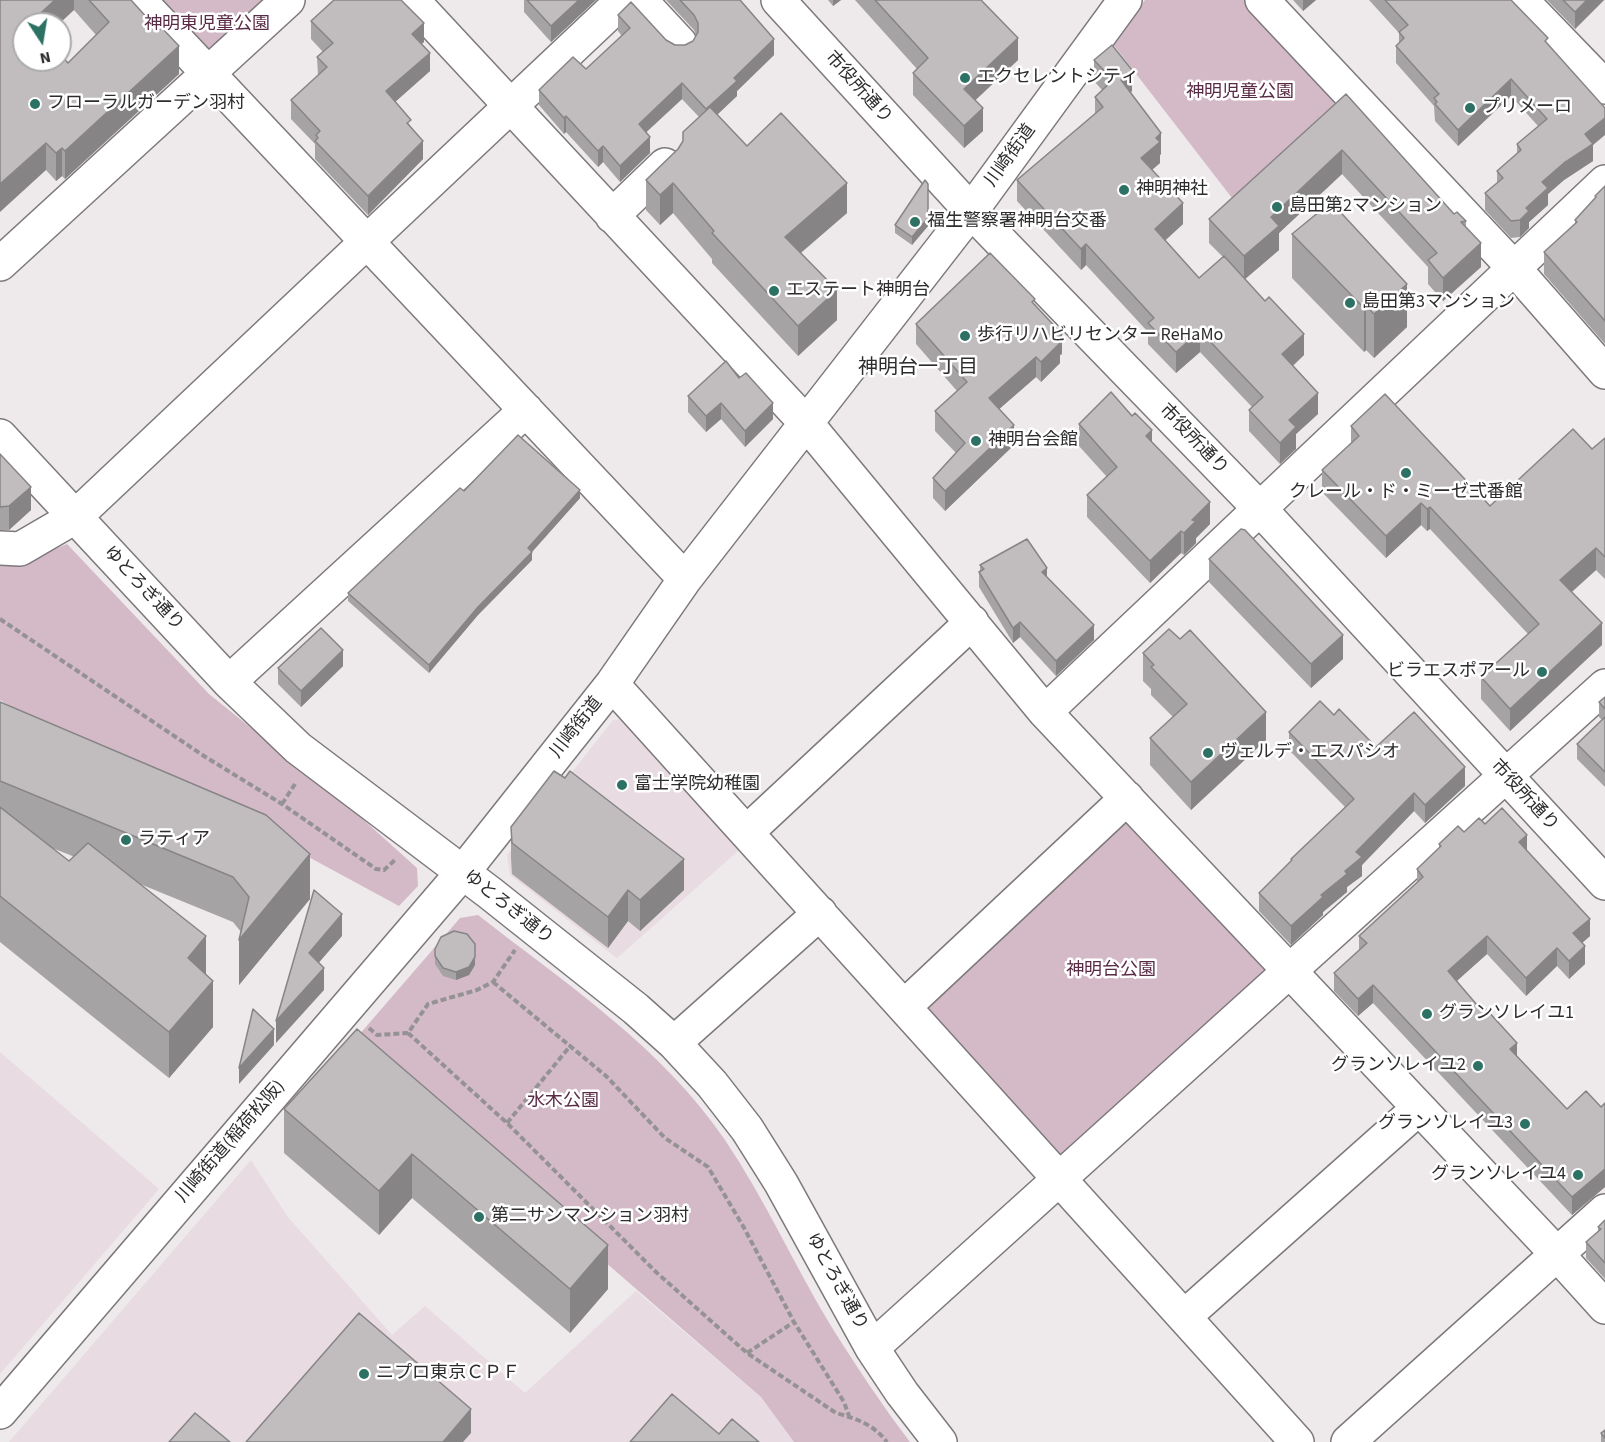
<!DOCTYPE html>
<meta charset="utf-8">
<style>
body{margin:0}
#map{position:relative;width:1605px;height:1442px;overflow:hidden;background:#eee9eb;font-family:"Source Sans 3",sans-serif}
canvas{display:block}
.north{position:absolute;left:12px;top:12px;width:60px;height:60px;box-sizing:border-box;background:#fff;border:2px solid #ababab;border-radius:50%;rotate:168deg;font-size:16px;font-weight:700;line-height:24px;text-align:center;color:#2e2c2d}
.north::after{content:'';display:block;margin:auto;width:21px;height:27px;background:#2d7164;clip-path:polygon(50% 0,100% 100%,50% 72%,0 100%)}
</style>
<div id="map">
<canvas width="1605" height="1442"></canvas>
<div class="north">N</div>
</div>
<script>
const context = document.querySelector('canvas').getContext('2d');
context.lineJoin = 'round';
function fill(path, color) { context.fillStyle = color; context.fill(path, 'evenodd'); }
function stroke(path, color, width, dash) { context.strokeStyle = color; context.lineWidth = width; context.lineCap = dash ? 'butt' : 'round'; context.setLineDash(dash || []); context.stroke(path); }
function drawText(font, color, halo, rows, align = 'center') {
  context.font = font + ' "Source Sans 3","Noto Sans JP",sans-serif'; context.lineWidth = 5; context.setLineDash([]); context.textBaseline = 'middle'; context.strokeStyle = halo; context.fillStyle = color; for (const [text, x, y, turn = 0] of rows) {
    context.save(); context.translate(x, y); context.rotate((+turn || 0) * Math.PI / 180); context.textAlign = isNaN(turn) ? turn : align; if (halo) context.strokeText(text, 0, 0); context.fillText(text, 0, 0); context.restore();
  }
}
fill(new Path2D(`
 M624 719 739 850 617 958 510 875 507 855 613 720Z
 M0 1052 159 1189 0 1374Z
 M251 1160 287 1216 392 1335 425 1306 525 1393 636 1291 761 1397 794 1442H9Z`), '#e8dbe1');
fill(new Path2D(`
 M151 0H269L213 51 197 50Z
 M1145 0H1252L1341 98 1232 198 1113 44Z
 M67 544 209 694 347 805 417 868 418 886 399 906 292 848 129 777 0 700V563L15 566Z
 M1136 817 1265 960 1264 974 1066 1155 1055 1153 927 1015V997L1119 819Z
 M478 915C565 983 662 1047 725 1140 765 1199 794 1265 831 1326 856 1366 882 1405 910 1442H794L761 1397 352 1043 460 918Z`), '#d4bac7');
const minor = new Path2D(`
 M139 0 685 579
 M412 0 807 424 1045 712 1557 1254 1605 1307
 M640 0 680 43
 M778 0 971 211 1260 509 1605 883
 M1262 0 1513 267 1605 372
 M1521 0 1605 87
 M612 216 665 165
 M0 264 288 0
 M0 436 229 682 298 748 490 893 636 1009 674 1043 712 1084 747 1129 781 1183 872 1348 902 1393 940 1442
 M0 548 20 549 75 517 623 0
 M229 682 526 410
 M612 684 1297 1442
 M1045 712 1605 182
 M747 832 972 622
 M904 1007 1127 798
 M674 1043 820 913
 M1184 1317 1419 1108
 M872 1348 1605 686
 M0 1412 463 872 612 684 685 579 971 211 1125 0
 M1348 1442 1605 1211`);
stroke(minor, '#7d797b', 36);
stroke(new Path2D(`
 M0 619 204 756 282 804 376 869 384 870 396 859
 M282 804 295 784
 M493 982 606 1076 665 1138 708 1167 743 1226 794 1322 844 1402 849 1416
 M369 1028 377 1035 408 1033 428 1004 477 990 493 982 515 950
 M408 1033 507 1123 657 1273 747 1353 836 1413C857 1419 873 1424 887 1442
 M507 1123 571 1045
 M747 1353 794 1322`), '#959293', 4, [6, 3]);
stroke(minor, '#fff', 33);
fill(new Path2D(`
 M0 0H131L179 74 65 179 62 176 56 181 46 170ZM74 10 96 35 68 63 24 24Z
 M524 0H596L551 42 524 12Z
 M666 0H740L774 55 737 91V96L717 115 747 146 847 213 801 253 837 320 798 356 712 263V259L673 213 660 225 646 210V180L678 149 699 117 682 99 646 132 650 153 620 182 603 162 598 167 566 132 564 134 539 105V90L586 69 622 36 618 31V15L675 45H685L693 41 696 35 694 30Z
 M828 0H841L833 6Z
 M855 0H981L1018 60 975 100 983 131 964 148 913 95V73L917 69Z
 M1293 0H1316L1303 11Z
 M1369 0H1511L1548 44 1593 145V161L1564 180 1548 194V205L1529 222V228L1520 237 1511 238 1485 210V193L1497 183V171L1517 154V144L1538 126 1511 96 1458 146 1435 121 1434 106 1396 63V46L1399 43V33Z
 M1547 0H1604L1575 29Z
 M311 21 424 42 421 44 430 71 395 102 411 127 423 159 368 215 315 159V144L291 119V100L318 76 317 57 323 52 311 39Z
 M1094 60 1132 91 1130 93 1161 154 1160 155V163L1152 170 1183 224 1165 240 1199 278 1223 257 1209 243V219L1346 94 1454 214 1466 221V227L1481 267 1443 301 1428 284V267L1342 174 1279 233V250L1245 279 1304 355 1293 366 1318 414 1296 434V449L1280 464 1249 431V410L1252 407 1200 352 1176 373 1148 344V332L1086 265 1081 270 1017 201V180L1095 114V97L1102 90 1094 81Z
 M928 184V226L912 245 895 233V225Z
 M1605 186V344L1544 274V252L1575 224V220L1595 199V196Z
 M1292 234 1407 327 1374 358 1366 350 1364 352 1292 278Z
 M1035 304 1062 354 1060 355V363L1041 382 1036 377 999 409 1014 445 945 511 933 498V478L956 453 935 431V411L957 391 916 344V324Z
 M739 378 773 419 745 447 721 419 706 432 688 412V396Z
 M1079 424 1152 442 1210 524 1196 538V543L1184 555 1181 553 1150 583 1087 517V495L1107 477 1079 446Z
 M1351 426 1490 506 1592 449 1605 438V579L1596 570 1572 592 1602 645 1510 731 1481 699V677L1528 634 1430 529 1427 531 1421 525 1386 558 1322 492V470L1351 443Z
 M0 454 31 510 9 530H0Z
 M464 491 580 498 532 552V560L478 615 429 673 348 601V593Z
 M1209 559 1343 659 1311 688 1209 582Z
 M980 565 1047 578 1094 640 1056 676 1020 637 1013 643 979 587V572L980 571Z
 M1143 653 1266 740 1191 810 1150 765V738L1173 717 1151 695V689L1143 681Z
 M343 666 301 707 278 684V668Z
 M1605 697V787L1577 759V744L1602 720 1599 717V702Z
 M0 702 310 899 239 985 241 932 233 922 140 884 206 976 213 1027 169 1078 0 942ZM52 848 70 855 74 857 69 861Z
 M1334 715 1376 747 1465 786 1425 823 1414 811 1362 865V876L1347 887V892L1323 912V915L1291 945 1259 911V893L1291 862V859L1345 807 1289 750V732Z
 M1485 824 1527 851 1590 936 1582 943 1585 964 1569 979 1557 966 1526 996 1487 954 1456 981 1517 1056 1567 1109 1601 1107 1605 1103V1187L1572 1215 1373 1003 1358 1016 1334 991V973L1359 950V936L1417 883V869L1439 848V844L1464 832Z
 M511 827 684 890 640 931 628 921 608 948 512 874 511 858Z
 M435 949 475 965 469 975 456 980 443 976 435 964Z
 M357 1029 608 1289 570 1333 412 1198 379 1235 284 1153V1109Z
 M1605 1220V1279L1586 1258V1242L1598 1232V1227Z
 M1605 1430V1442H1601V1433Z`), '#a6a3a4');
fill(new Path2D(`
 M55 0H74V10L59 24H32V21Z
 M579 0H596L551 42V26Z
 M833 0H841L833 6Z
 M1303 0H1316L1303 11Z
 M1587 0H1604L1575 29V12Z
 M424 23V42L412 53V34Z
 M1018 38V60L964 111V89Z
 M774 39V55L737 91V96L706 125V109L734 78Z
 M179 46V74L65 179V151Z
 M430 53V71L386 110V91Z
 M1132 70V91L1121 101V80Z
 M1511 79V96L1458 146V130Z
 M682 83V99L639 139V124Z
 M983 108V131L964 148V126Z
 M566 116V132L564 134V118Z
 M1605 118V135L1593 145V161L1564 180 1548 194V205L1529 222V228L1520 237V220L1526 208 1542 182 1585 134Z
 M1161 133V154L1160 155V163L1141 179V158L1156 138Z
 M650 137V153L620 182V166Z
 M423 141V159L368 215V196Z
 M46 143V170L0 212V184Z
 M603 146V162L598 167V151Z
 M62 148V176L56 181V153Z
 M1342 150V174L1279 233V250L1244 280V256L1271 217Z
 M673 183V213L660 225V195Z
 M847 183V213L785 266V237Z
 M1183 203V224L1155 250V229Z
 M928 218V226L912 245V237Z
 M1481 243V267L1443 301V278Z
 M1086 244V265L1081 270V249Z
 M1407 284V327L1374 358V314Z
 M837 290V320L798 356V326Z
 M1366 306V350L1364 352V308Z
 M1200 331V352L1176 373V352Z
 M1062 334V354L1060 355V363L1041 382V362L1056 339Z
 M1304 334V355L1282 375V354Z
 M1036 357V377L989 418V398Z
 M1318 393V414L1296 434V449L1280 464V443L1289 420Z
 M721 403V419L706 432V416Z
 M773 403V419L745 447V431Z
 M1014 425V445L945 511V491Z
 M1152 430V452L1146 436Z
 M31 487V510L9 530V506Z
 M580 490V498L531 553 532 552V560L478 615 429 673V665L528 548Z
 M1210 502V524L1196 538V543L1184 555V533L1192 520Z
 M1421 503V525L1386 558V536Z
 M1430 507V529L1427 531V509Z
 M1181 531V553L1150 583V561Z
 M1596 548V570L1560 602V580Z
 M1047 568V583L1042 572Z
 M1020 622V637L1013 643V628Z
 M1602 623V645L1510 731V709Z
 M1094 625V640L1056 676V661Z
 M1343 635V659L1311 688V664Z
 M343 650V666L301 707V691Z
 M1266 712V740L1191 810V782Z
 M1465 767V786L1425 823V805Z
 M1414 793V811L1362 865V876L1347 887V892L1323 912V915L1291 945V926L1345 871 1356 852Z
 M1527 835V853L1519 842Z
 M310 854V899L239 985V940Z
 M684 859V890L640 931V900Z
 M628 890V921L608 948V917Z
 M342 914V936L309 974V953Z
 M1590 919V936L1573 951V933Z
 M206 936V982L188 958Z
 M1487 936V954L1448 989V971Z
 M1585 946V964L1569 979V961Z
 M1557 948V966L1526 996V978Z
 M475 957V965L469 975 456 980V972Z
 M324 968V990L276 1043V1021Z
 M213 981V1027L169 1078V1032Z
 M1373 985V1003L1358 1016V999Z
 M274 1029V1045L239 1084V1068Z
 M1517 1043V1061L1510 1049Z
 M412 1154V1198L379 1235V1191Z
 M1605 1169V1187L1572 1215V1197Z
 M608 1245V1289L570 1333V1289Z
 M471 1409V1433L463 1442H443Z`), '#878486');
const building = new Path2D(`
 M0 0H55L32 21 34 24H24V60H60V54L68 63 109 22 89 0H131L158 30 162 28 179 46 65 151 62 148 56 153 46 143 0 184Z
 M334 0H401L424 23 412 34 430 53 386 91 411 120 407 123 423 141 368 196 315 141 318 138 316 135 320 131 291 100 327 67 317 57 333 43 311 21Z
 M527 0H579L551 26Z
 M680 0H740L774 39 734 78 737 81 706 109 682 83 639 124 650 137 620 166 603 146 598 151 566 116 564 118 539 90 573 57 586 69 630 28 618 15 631 2 666 40 675 45H685L693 41 698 32V23L694 15Z
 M875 0H981L1018 38 964 89 983 108 964 126 913 73 928 58Z
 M1385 0H1511L1548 38 1545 41 1605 108V118L1585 134 1593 144 1564 163 1542 182 1548 188 1526 208 1529 211 1520 220 1511 221 1485 193 1503 178 1497 171 1521 150 1517 144 1547 119 1511 79 1458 130 1435 104 1437 102 1434 98 1439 94 1396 46 1404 38 1399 32 1408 25Z
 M1563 0H1587L1575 12Z
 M1112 45 1132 70 1121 80 1161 133 1156 138 1160 142 1141 158 1183 203 1155 229 1199 278 1224 256 1265 301 1269 297 1304 334 1282 354 1318 393 1289 420 1296 427 1280 443 1249 410 1263 397 1200 331 1176 352 1148 323 1154 318 1086 244 1081 249 1017 180 1103 107 1095 97 1113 80 1094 60Z
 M1346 94 1454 214 1457 212 1466 221 1461 222 1481 243 1443 278 1428 260 1437 253 1342 150 1271 217 1279 226 1244 256 1209 219Z
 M710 107 747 146 781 113 847 183 785 237 837 290 798 326 712 233 714 231 673 183 660 195 646 180 678 149 683 141V132Z
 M925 180 928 184V218L912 237 895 225Z
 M1605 186V321L1544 252 1577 222 1575 220 1596 197 1595 196Z
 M1331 202 1407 284 1374 314 1366 306 1364 308 1292 234Z
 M990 253 1035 299 1032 302 1062 334 1056 339 1060 343 1041 362 1036 357 989 398 1014 425 945 491 933 478 965 443 935 411 967 382 916 324Z
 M726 361 739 378 746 373 773 403 745 431 721 403 706 416 688 396Z
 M1111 392 1132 416 1135 413 1152 430 1146 436 1210 502 1192 520 1196 521 1184 533 1181 531 1150 561 1087 495 1117 467 1079 424Z
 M1385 394 1490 506 1573 429 1592 449 1605 438V557L1596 548 1560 580 1602 623 1510 709 1481 677 1539 624 1430 507 1427 509 1421 503 1386 536 1322 470 1359 436 1351 426Z
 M518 435 580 490 528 548 532 552 478 607 429 665 348 593 460 488 464 491Z
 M0 454 31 487 9 506 0 507Z
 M1241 529 1245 530 1343 635 1311 664 1209 559Z
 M1027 539 1047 568 1042 572 1094 625 1056 661 1020 622 1013 628 979 572 984 569 980 565Z
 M321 628 343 650 301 691 278 668Z
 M1169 629 1180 639 1190 630 1266 712 1191 782 1150 738 1187 704 1151 667 1154 665 1143 653Z
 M1605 697V709L1599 702Z
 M1320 701 1334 715 1339 709 1376 747 1414 712 1465 767 1425 805 1414 793 1356 852 1362 857 1345 871 1347 874 1321 895 1323 897 1291 926 1259 893 1292 860 1291 859 1354 799 1289 732Z
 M0 702 266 815 310 854 239 940 249 897 233 877 0 781Z
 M1605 717V772L1577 744Z
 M554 771 565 778 570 771 684 859 640 900 628 890 608 917 512 843 511 827Z
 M0 807 69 861 88 843 206 936 188 958 213 981 169 1032 0 896Z
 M1502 808 1527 835 1519 842 1590 919 1573 933 1585 946 1569 961 1557 948 1526 978 1487 936 1448 971 1483 1012 1486 1009 1517 1043 1510 1049 1567 1109 1586 1091 1601 1107 1605 1103V1169L1572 1197 1373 985 1358 999 1334 973 1367 943 1359 936 1423 877 1417 869 1441 846 1439 844 1458 826 1464 832 1479 818 1485 824Z
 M314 890 342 914 309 953 324 968 276 1021Z
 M454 931 467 934 475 944V957L469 967 456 972 443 968 435 956V949L441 937Z
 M253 1009 274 1029 239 1068Z
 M357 1029 608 1245 570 1289 412 1154 379 1191 284 1109Z
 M1605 1220V1263L1586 1242 1601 1229 1598 1227Z
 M359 1313 471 1409 443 1442H246Z
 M672 1394 719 1434 732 1419 759 1442H630Z
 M195 1413 230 1442H169Z
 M1605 1430V1438L1601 1433Z`);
fill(building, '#c1bdbf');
stroke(building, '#878486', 1.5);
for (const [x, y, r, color] of [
 [965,78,6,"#2d7164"],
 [35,104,6,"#2d7164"],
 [1470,108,6,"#2d7164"],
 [1124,190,6,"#2d7164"],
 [1277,207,6,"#2d7164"],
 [915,222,6,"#2d7164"],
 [774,291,6,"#2d7164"],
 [1350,303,6,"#2d7164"],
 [965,336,6,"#2d7164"],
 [976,441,6,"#2d7164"],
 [1406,473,6,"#2d7164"],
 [1542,672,6,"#2d7164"],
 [1208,753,6,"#2d7164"],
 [622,785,6,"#2d7164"],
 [126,840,6,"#2d7164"],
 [1427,1014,6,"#2d7164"],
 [1478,1066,6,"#2d7164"],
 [1525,1124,6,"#2d7164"],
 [1578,1175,6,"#2d7164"],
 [479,1217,6,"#2d7164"],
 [364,1374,6,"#2d7164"]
]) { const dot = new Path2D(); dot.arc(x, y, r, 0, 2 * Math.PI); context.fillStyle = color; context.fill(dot); stroke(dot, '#fff', 2); }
drawText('18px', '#5a2b46', '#fff', [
 ["神明東児童公園",207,25],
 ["神明児童公園",1240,93],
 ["神明台公園",1111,971],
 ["水木公園",563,1102]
]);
drawText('18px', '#2e2c2d', '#fff', [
 ["エクセレントシティ",977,78],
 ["フローラルガーデン羽村",47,104],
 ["プリメーロ",1482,108],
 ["神明神社",1136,190],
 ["島田第2マンション",1289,207],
 ["福生警察署神明台交番",927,222],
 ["エステート神明台",786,291],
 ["島田第3マンション",1362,303],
 ["歩行リハビリセンター ReHaMo",977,336],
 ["神明台会館",988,441],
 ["クレール・ド・ミーゼ弍番館",1406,493,"center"],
 ["ビラエスポアール",1530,672,"right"],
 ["ヴェルデ・エスパシオ",1220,753],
 ["富士学院幼稚園",634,785],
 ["ラティア",138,840],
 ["グランソレイユ1",1439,1014],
 ["グランソレイユ2",1466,1066,"right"],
 ["グランソレイユ3",1513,1124,"right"],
 ["グランソレイユ4",1566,1175,"right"],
 ["第二サンマンション羽村",491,1217],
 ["ニプロ東京ＣＰＦ",376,1374]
], 'left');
drawText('18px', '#2e2c2d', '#fff', [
 ["市役所通り",858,88,48],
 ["川崎街道",1011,156,-54],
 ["市役所通り",1193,440,46],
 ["ゆとろぎ通り",143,589,47],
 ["川崎街道",577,728,-52],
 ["市役所通り",1524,796,47],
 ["ゆとろぎ通り",508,908,38],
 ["川崎街道(稲荷松阪)",231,1142,-49],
 ["ゆとろぎ通り",836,1282,61]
]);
drawText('20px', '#2e2c2d', '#fff', [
 ["神明台一丁目",918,369]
]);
</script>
